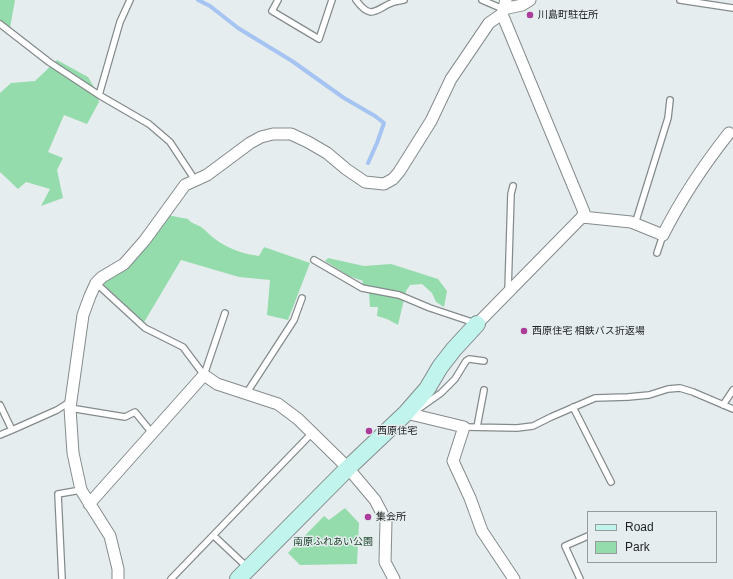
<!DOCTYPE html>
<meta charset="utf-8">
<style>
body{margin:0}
#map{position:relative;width:733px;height:579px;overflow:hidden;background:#e6edee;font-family:Helvetica,sans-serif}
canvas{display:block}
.legend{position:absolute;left:587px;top:511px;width:130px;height:52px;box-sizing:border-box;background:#e6edee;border:1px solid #969b9c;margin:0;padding:5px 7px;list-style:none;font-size:12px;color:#1d1f20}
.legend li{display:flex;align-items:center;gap:8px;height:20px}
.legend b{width:20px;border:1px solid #969b9c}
</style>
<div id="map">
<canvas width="733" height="579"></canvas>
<ul class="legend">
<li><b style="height:5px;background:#c1f4ed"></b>Road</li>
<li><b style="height:11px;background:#95dcad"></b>Park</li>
</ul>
</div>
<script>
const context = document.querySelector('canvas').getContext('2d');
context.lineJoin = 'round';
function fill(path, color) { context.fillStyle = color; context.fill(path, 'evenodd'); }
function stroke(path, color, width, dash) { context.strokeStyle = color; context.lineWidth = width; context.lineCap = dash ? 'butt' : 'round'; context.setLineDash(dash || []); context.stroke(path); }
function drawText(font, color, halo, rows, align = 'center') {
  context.font = font + ' Helvetica,"Noto Sans JP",sans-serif'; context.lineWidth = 3; context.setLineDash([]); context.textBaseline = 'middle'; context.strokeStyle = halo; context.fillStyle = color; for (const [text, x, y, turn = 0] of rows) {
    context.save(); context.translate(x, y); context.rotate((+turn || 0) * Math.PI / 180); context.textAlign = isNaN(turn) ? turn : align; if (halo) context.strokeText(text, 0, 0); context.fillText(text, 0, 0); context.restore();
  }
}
fill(new Path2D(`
 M0 0H15L10 28 4 23 0 24Z
 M57 60 88 77 94 87 99 102 87 124 64 115 48 152 63 158 57 170 63 198 41 206 50 189 26 182 18 189 0 172V93L11 83 35 81Z
 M167 215 188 219C193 225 195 223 201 227 206 230 210 236 215 239 228 249 244 254 259 256L264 247 310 263 288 320 267 315 270 280 239 277 181 260 143 324 102 283 134 261Z
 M328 258 364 266 391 264 438 279 447 291 444 307 436 302 432 293 422 284 410 285 406 291 398 325 387 319 377 316 378 307H370L369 293 360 291 363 281 349 276 325 261Z
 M345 508 359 523 357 564 300 565 288 553 324 516 329 520Z`), '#95dcad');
stroke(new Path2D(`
 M198 0 210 6 238 28 292 61 344 98 375 116 384 123 377 143 368 163`), '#a5c4f2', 4);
const lane = new Path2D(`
 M278 0 272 11 319 39 332 0
 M356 0C372 22 376 8 394 2 397 1 401 1 404 0
 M482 0 503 9
 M680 0 733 8
 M0 24 49 62 99 95 149 124 170 142 195 180
 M99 95 120 22 130 0
 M635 224 668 118 670 100
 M657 253 663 235
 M314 260 362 288 399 295 430 308 475 323
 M96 283 145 328 183 347 204 375
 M508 291 511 194 513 186
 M204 375 225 313
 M246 394 294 320 302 298
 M0 405 12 430 0 435
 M723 405 733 390
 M573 407 611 482
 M70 408 125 417 135 412 152 433
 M417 410 441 393 455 379 466 361 469 359 484 361
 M464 427 517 428 533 426 551 417 595 398 628 397 649 395 668 389 680 388 693 392 733 409
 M477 427 484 390
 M12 430 57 410 71 401
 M214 536 247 567
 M62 579 58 494 81 490
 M171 579 312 433
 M580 579 565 546 588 536`);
const street = new Path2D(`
 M503 9 522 5 530 0
 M582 217 631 222 663 235C682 197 703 166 729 133
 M477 324 582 217 584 212 502 14 506 0
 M406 413 464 427 453 461 470 498 482 531 514 579
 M89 504 204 375 217 384 278 404 298 419 348 468 375 500 386 521 385 562 394 579
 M118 579V569L110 536 81 490 73 453 70 408 83 315 90 296 96 283 102 277 124 264 145 240 185 185 207 175 250 143 261 137 273 134H291L308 142 327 153 346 169 365 182 384 184 393 179 399 172 431 121 451 79 489 23 502 14`);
const secondary = new Path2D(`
 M238 579 348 468 406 413 427 389 440 367 454 349 477 324`);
stroke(lane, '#858b8c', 8);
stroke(street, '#858b8c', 13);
stroke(secondary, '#858b8c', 18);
stroke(lane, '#fff', 5.5);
stroke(street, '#fff', 11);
stroke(secondary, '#c1f4ed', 16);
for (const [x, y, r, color] of [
 [530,15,4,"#ac3c99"],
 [524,331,4,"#ac3c99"],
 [369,431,4,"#ac3c99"],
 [368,517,4,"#ac3c99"]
]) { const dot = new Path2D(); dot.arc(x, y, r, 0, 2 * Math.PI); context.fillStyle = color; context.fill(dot); stroke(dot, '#e6edee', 1.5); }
drawText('10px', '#1d1f20', '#e6edee', [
 ["川島町駐在所",538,15],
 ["西原住宅 相鉄バス折返場",532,331],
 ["西原住宅",377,431],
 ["集会所",376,517]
], 'left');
drawText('10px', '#1d452d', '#e6edee', [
 ["南原ふれあい公園",333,542]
]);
</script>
